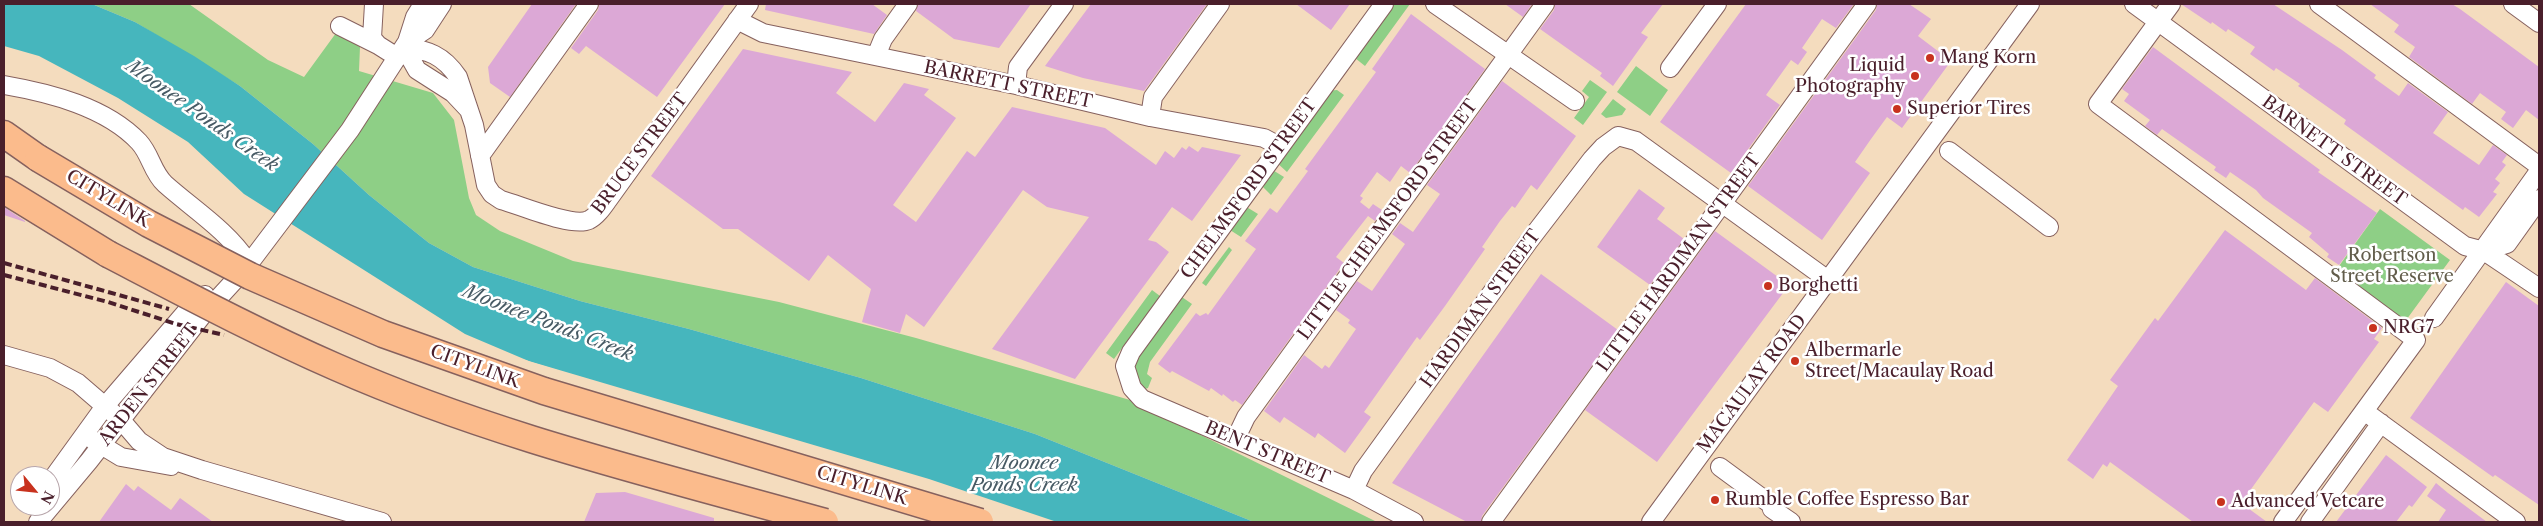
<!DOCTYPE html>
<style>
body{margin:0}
#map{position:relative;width:2543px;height:526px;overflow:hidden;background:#f4dcbe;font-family:"Libre Caslon Text",serif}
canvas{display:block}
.frame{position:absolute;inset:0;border:5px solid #4a1f2b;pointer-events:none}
.north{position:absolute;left:10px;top:466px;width:50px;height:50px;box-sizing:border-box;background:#fff;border:1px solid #b7a5aa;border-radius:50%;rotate:118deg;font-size:14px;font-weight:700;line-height:20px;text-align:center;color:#4a1f2b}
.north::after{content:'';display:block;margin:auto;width:18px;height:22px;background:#c8321e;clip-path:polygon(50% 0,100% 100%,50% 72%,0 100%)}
</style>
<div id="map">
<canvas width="2543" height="526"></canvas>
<div class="frame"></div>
<div class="north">N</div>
</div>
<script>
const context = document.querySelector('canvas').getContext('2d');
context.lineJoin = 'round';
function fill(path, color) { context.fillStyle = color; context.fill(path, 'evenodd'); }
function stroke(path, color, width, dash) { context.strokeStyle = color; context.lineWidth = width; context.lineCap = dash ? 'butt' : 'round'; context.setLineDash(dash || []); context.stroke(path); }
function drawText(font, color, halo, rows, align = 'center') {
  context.font = font + ' "Libre Caslon Text",serif'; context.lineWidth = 5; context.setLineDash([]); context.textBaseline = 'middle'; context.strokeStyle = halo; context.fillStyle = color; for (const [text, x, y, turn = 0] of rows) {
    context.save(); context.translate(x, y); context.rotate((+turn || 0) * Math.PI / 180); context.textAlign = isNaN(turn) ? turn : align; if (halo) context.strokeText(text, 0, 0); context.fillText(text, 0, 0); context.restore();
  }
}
fill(new Path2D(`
 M92 4H189L268 60 304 77 336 33 360 47 359 71 433 93 454 120 469 198 476 215 500 231 573 261 779 302 916 338 1130 400 1377 522H1254L1035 434 861 378 689 329 580 301 473 267 429 243 369 195 313 144 240 86 135 22Z
 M1391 4H1410L1365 66 1355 58Z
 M1636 66 1668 90 1650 116 1617 92Z
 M1590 80 1607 92 1583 125 1574 118 1589 97 1582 91Z
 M1337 90 1344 95 1287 172 1276 162 1326 91Z
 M1613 99 1626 109 1622 115 1606 118 1601 114Z
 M1271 169 1284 177 1271 195 1261 185Z
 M1245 206 1258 214 1241 237 1230 230V226Z
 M2380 209 2450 260 2404 323 2334 273Z
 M1229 247 1232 250 1206 286 1202 283Z
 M1152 290 1160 296 1114 359 1106 353Z
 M1179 295 1192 304 1150 362 1147 374 1152 378 1148 388 1145 389 1134 374 1135 355Z`), '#8ecf86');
fill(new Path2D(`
 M4 4H92L135 22 194 56 240 86 313 144 369 195 429 243 473 267 580 301 689 329 861 378 1035 434 1254 522H1033L906 478 531 362 465 334 244 194 188 142 118 98 39 56 4 46Z`), '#46b6bd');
fill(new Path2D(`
 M505 354 929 479 1057 522H1026L906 481 530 364Z`), '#f4dcbe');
fill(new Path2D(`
 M532 4H576L510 97 490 83 488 67Z
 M599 4H725L657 97 586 46 579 54 571 48 598 10Z
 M766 4H872L887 15 874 34 765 10Z
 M918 4H1031L999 48 954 39 916 11Z
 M1091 4H1207L1144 91 1083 78 1045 66Z
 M1296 4H1350L1331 30Z
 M1505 4H1532L1523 17Z
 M1555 4H1663L1641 33 1648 37 1613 86 1600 76 1602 73 1540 29 1554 10Z
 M1746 4H1854L1836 28 1822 19 1802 48 1807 52 1798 65 1791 60 1766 95 1780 105 1731 173 1660 122Z
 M1877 4H1909L1931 19 1918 36 1951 61 1902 128 1887 117 1871 139 1855 162 1870 173 1822 240 1748 186 1876 10Z
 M2181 4H2273L2342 50 2376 75 2374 78 2399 96 2408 83 2448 112 2433 133 2479 165 2493 145 2507 155 2502 162 2506 165 2495 179 2500 183 2493 192 2497 194 2479 217 2465 207 2463 210 2344 124 2346 120 2298 86 2300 84 2276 68 2274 71 2250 54 2255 47 2228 29 2226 32 2212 22 2211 24Z
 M2370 4H2452L2460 9 2539 67V120L2526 110 2513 128 2501 119 2506 112 2480 93 2472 104 2409 57 2415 47 2394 32 2399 25Z
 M1411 14 1485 69 1410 173 1401 166 1390 182 1377 172 1360 196 1363 198 1360 202 1369 209 1373 204 1382 210 1375 221 1368 216 1336 257 1344 263 1242 405 1235 400 1233 402 1223 394 1222 396 1211 388 1209 391 1172 371 1170 373 1158 364 1196 313 1200 316 1206 313 1208 315 1256 249 1245 241 1270 208 1277 213 1308 171 1305 169 1376 72 1372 69Z
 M2153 47 2320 170 2318 172 2377 213 2339 265 2327 257 2329 254 2309 237 2312 233 2263 198 2256 190 2230 172 2226 178 2214 170 2216 167 2162 129 2157 135 2145 126 2150 120 2124 101 2129 94 2122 89Z
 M743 49 852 72 836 93 875 122 904 83 929 89 924 95 956 118 893 205 916 222 967 151 975 157 1012 107 1105 128 1156 165 1165 151 1174 158 1182 147 1186 150 1189 146 1198 152 1202 147 1241 155 1192 221 1172 207 1148 240 1156 242 1169 252 1075 379 992 349 1089 217 1047 207 1023 190 924 327 906 314 900 333 862 322 871 289 828 255 809 281 738 229H723L651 176Z
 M1502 81 1576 136 1537 190 1531 185 1515 208 1512 206 1500 221 1482 247 1485 249 1445 306 1420 340 1417 337 1364 412 1371 417 1345 453 1318 433 1315 438 1284 417 1280 423 1264 411 1304 355 1322 369 1325 365 1329 368 1356 329 1348 323 1350 320 1336 310 1357 281 1372 291 1405 244 1392 234 1400 223 1413 232 1440 194 1427 185Z
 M1639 189 1665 208 1657 219 1684 239 1650 285 1597 247Z
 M4 207 25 221V222L4 215Z
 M2225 230 2306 290 2315 278 2382 328 2374 339 2379 342 2328 412 2314 402 2241 503 2267 522H2193L2110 462 2107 467 2103 464 2093 479 2067 460 2118 386 2110 380 2155 318 2158 321Z
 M1715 231 1789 285 1657 462 1585 410Z
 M1541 274 1618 330 1482 516 1481 522H1467L1392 483Z
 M2506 282 2539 306V505L2495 475 2493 477 2410 418Z
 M2386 455 2427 487 2412 507 2409 505 2396 522H2336Z
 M2436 483 2448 493 2487 522H2438L2446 510 2427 496Z
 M126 484 134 491 138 486 171 510 180 498 213 522H99Z
 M625 492 714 518V522H584L596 493Z`), '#dca8d6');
const minor = new Path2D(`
 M374 4 372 38 378 45 397 57
 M1384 4 1131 352 1125 366 1132 388 1142 399 1354 490 1414 522
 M1435 4 1575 101
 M2134 4 2465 246 2484 251 2539 288
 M2171 4 2098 104 2416 340 2283 522
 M2319 4 2539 166
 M2513 4 2539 23
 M737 20 763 33 1016 85 1150 117 1264 138 1279 146
 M340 26 378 45
 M407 42 425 30 442 4
 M404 47C428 50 443 55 458 77L474 125 486 185 492 194 501 200C520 205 572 228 589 220 597 216 603 207 608 200L749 4
 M404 47 417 70 453 93 468 109
 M876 56 883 39 908 4
 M1670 68 1717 4
 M4 85C50 93 106 107 139 142 151 155 152 172 165 184 193 209 227 230 248 262
 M1016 85 1018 67 1064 4
 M1150 117 1153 97 1220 4
 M1949 151 2049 227
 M480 156 589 4
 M2484 251 2507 244 2539 199
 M2434 318 2539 171
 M4 355 50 368 78 383 121 420 139 441 163 457 202 470 382 522
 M2364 411 2516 522
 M1236 438 1246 417 1545 4
 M93 440 121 457 171 466
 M1720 467 1773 506 1772 509 1791 522
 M50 482 105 406 185 313 205 295
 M1354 490 1363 471 1529 241 1592 159 1603 147 1618 136 1636 141 1828 280
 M38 522 89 461 201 317 245 269 350 130 407 42 415 17 423 4
 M1491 522 1867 4
 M1651 522 2030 4
 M2310 522 2381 423`);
const highway = new Path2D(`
 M4 134 38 158
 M4 190 108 254`);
stroke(minor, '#86615e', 20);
stroke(highway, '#86615e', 29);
stroke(minor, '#fff', 18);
stroke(highway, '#fbbb8c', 26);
stroke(new Path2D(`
 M4 263 169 309
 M4 275 108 302 176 324 224 335`), '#4a1f2b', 4, [8, 4]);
const highwayBridge = new Path2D(`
 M38 158 149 224 250 276 383 334 544 391 980 522
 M108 254C183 293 258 333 336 367 492 436 661 476 825 522`);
stroke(highwayBridge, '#86615e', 29, []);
stroke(highwayBridge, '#fbbb8c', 26);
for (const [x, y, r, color] of [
 [1930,58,5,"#c8321e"],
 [1915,76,5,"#c8321e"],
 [1897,109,5,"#c8321e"],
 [1768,286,5,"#c8321e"],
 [2373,328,5,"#c8321e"],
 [1795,361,5,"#c8321e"],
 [1715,500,5,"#c8321e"],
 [2221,502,5,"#c8321e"]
]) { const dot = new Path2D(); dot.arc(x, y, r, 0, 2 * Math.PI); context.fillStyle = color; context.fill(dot); stroke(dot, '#fff', 2); }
drawText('18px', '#4a1f2b', '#fff', [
 ["Mang Korn",1940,58],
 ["Liquid",1905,66,"right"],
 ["Photography",1905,87,"right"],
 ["Superior Tires",1907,109],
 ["Borghetti",1778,286],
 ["NRG7",2383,328],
 ["Albermarle",1805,351],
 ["Street/Macaulay Road",1805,372],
 ["Rumble Coffee Espresso Bar",1725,500],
 ["Advanced Vetcare",2231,502]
], 'left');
drawText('18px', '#4a1f2b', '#fff', [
 ["BARRETT STREET",1008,85,12],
 ["BARNETT STREET",2334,151,36],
 ["BRUCE STREET",640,154,-53],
 ["CHELMSFORD STREET",1249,189,-54],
 ["CITYLINK",108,199,31],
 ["LITTLE CHELMSFORD STREET",1388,220,-54],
 ["LITTLE HARDIMAN STREET",1679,263,-54],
 ["HARDIMAN STREET",1481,309,-54],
 ["CITYLINK",475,367,20],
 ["MACAULAY ROAD",1752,384,-53],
 ["ARDEN STREET",149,385,-52],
 ["BENT STREET",1267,453,23],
 ["CITYLINK",862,486,17]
]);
drawText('18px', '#625d4b', '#fff', [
 ["Robertson",2392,256],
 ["Street Reserve",2392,277]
]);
drawText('italic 19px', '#485b65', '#fff', [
 ["Moonee Ponds Creek",202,116,35],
 ["Moonee Ponds Creek",548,323,21],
 ["Moonee",1024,464],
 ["Ponds Creek",1024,486]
]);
</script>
